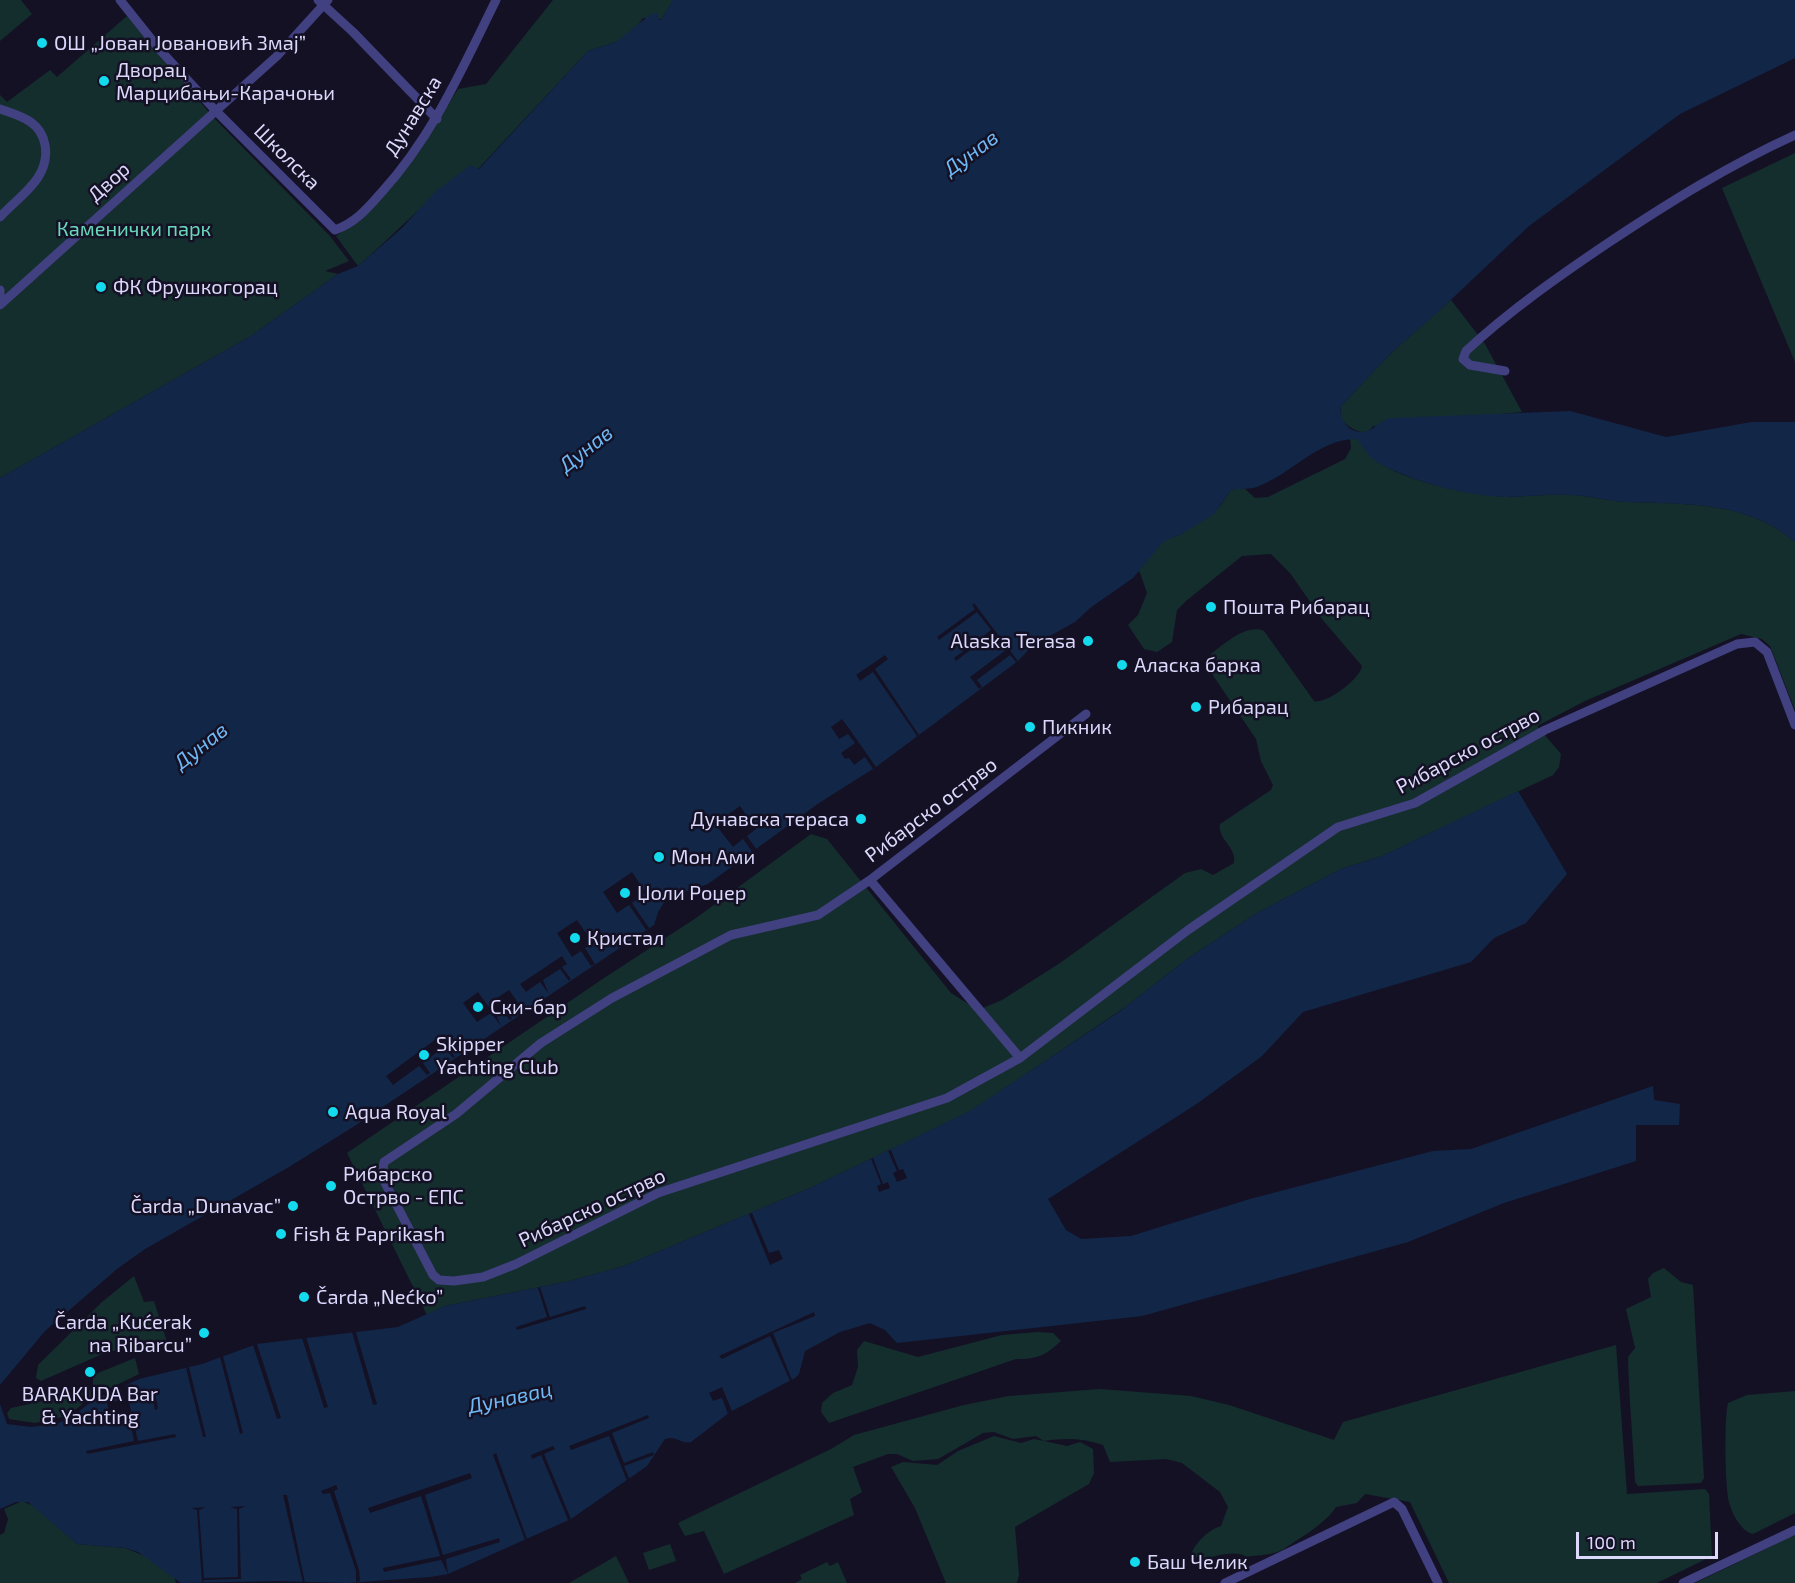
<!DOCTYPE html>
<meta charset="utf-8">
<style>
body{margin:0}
#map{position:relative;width:1795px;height:1583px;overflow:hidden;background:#141125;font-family:"Exo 2",sans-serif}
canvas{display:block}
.scale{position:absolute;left:1576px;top:1532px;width:142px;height:27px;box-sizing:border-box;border:3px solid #dcd8fc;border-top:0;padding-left:8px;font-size:18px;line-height:21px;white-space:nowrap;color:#dcd8fc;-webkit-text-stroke:4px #141125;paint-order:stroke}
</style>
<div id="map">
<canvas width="1795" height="1583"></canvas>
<div class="scale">100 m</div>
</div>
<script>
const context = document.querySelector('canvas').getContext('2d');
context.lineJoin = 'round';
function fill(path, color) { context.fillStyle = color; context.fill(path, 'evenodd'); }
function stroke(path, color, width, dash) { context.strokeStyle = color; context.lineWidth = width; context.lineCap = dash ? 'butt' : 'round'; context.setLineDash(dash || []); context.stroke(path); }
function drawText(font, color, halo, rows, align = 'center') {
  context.font = font + ' "Exo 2",sans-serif'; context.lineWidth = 5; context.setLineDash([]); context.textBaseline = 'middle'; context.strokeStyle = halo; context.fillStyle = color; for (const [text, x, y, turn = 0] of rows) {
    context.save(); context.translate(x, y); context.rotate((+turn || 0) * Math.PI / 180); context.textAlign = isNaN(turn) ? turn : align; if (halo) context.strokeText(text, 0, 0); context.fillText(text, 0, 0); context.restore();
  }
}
fill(new Path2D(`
 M0 0H21L32 14 0 41Z
 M553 0H673L662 19 643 18 635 29 616 42 588 51 478 169 471 166C430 196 396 233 358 266L336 236C387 202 426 140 458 89L486 84Z
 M127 16 212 116 329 235 349 261 325 271 338 274 251 336 0 478V95L7 102 50 70 57 77Z
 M1795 153V362L1722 188Z
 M1451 300 1485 344 1522 412 1373 426C1365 439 1350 428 1341 420V406L1393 351Z
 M1350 439H1357C1368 448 1376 462 1390 469 1420 484 1472 495 1505 497 1526 497 1547 494 1568 495 1588 495 1607 501 1627 502 1686 504 1748 501 1795 542V710L1770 646 1762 639 1741 634 1585 701 1537 726 1561 754 1559 767 1553 775 1382 856 1341 869 1257 913 1187 959 1124 1008 971 1111 810 1188 624 1266 570 1281 445 1306 427 1315 347 1153 601 980 696 918 811 834 827 839 951 993 978 1010 1002 1000 1060 963 1185 873 1201 869 1213 875 1234 863C1237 847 1217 839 1220 824L1271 790 1273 785 1261 761 1256 739 1208 668 1211 654C1224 644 1247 623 1264 631L1314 701C1326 705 1361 678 1362 666L1322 619 1290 573 1271 554 1242 556 1186 601 1177 610 1172 642 1157 652 1144 649 1128 625 1138 615 1147 593 1139 570 1164 540 1180 535 1220 506 1231 490 1243 487 1255 498 1268 497 1345 459 1351 448Z
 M1664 1268 1681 1282 1693 1285 1704 1478 1701 1483 1638 1486 1635 1482C1633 1440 1629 1399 1628 1357L1635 1348 1626 1309 1651 1297 1648 1279 1653 1273Z
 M134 1276 144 1302 154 1301 167 1342 107 1352 41 1381 36 1378 38 1365 102 1302Z
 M1038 1332 1053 1333 1061 1341C1046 1355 1036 1360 1016 1359L829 1423 821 1412 822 1403 833 1393 852 1385 858 1367 857 1350 864 1341 918 1357 1002 1335Z
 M1616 1345 1627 1494 1705 1489 1709 1494 1712 1556 1657 1583H1449L1410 1502 1365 1494 1357 1503 1336 1507C1325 1524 1301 1537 1284 1549 1275 1555 1257 1555 1246 1557 1237 1549 1210 1557 1199 1561L1192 1552C1197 1541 1210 1529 1221 1526L1228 1507 1220 1492 1182 1463 1166 1459 1110 1462 1103 1445C1081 1438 1066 1438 1044 1441L1067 1446 1080 1442 1093 1449 1094 1473 1089 1484 1015 1527 1019 1575 1017 1583H946L915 1508 891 1467 903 1462 937 1465 958 1451 994 1436 1021 1443 1034 1439 1044 1441 1036 1436 1013 1439 994 1432 983 1433 938 1459 913 1461 897 1454H888L853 1467 862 1492 850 1499 854 1515 724 1574 704 1531 685 1536 678 1523 831 1449 854 1435 964 1405 1009 1396 1100 1389 1191 1396 1229 1405 1334 1440 1343 1422Z
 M135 1358 139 1374 90 1398 67 1416 35 1423 9 1419 7 1413 11 1408 89 1391 93 1385V1375Z
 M1795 1391V1513L1753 1534C1741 1531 1732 1514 1729 1502 1725 1486 1724 1418 1728 1403L1747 1395Z
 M22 1501 34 1506 77 1544 125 1548 147 1557 174 1576 176 1583H0V1535L4 1533 8 1519 4 1509Z
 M1789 1533 1790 1537 1795 1535V1583H1695L1772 1546Z
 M670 1544 676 1561 649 1570 643 1553Z
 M616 1556 629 1583H569Z
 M827 1562 830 1566 838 1562 847 1583H795L802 1579 800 1575Z`), '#142e2d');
fill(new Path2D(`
 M673 0H1795V58L1680 114 1529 226 1439 311 1393 351 1341 406C1338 420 1351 436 1367 431 1375 429 1377 422 1391 418L1570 411 1666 437 1752 422H1795V542C1748 501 1686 504 1627 502 1607 501 1588 495 1568 495 1547 494 1526 497 1505 497 1463 495 1414 482 1378 463L1370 457 1357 439C1320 438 1291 474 1259 486 1251 490 1241 488 1231 490L1214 514 1180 535 1164 541 1133 578 1090 608 1075 622 1032 646 1018 661 876 767 819 803 708 884 667 898 658 912 654 925 353 1127 289 1167 145 1249 117 1269 45 1331 0 1385V478L251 336 338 274 358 266 402 228 436 191 471 165 479 169 588 51 616 42 651 14 658 13 659 20 662 19Z
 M1518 791 1567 874 1526 923 1494 938 1471 962 1303 1012 1262 1056 1198 1103 1048 1199 1066 1230 1081 1239 1131 1236 1250 1199 1433 1151 1471 1149 1653 1086 1654 1100 1680 1104 1679 1125H1636V1161L1504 1203 1408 1242 1142 1316 897 1343 885 1330 870 1323 840 1332 805 1351 799 1374 795 1378 730 1412 691 1442C681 1444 675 1435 665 1439L647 1466 571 1519 448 1574 430 1577 347 1583 278 1581 181 1583 138 1552 125 1548 77 1544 28 1502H16L0 1509V1404L7 1424 31 1427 56 1424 71 1418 92 1401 139 1379 202 1364 257 1344 398 1327 445 1306 570 1281 624 1266 810 1188 970 1111 1119 1012 1187 959 1257 913 1341 869 1382 856Z`), '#122748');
fill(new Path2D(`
 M974 603 1018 661 1016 662 1010 655 977 680 982 687 979 689 970 677 1006 650 993 633 956 661 954 658 991 630 977 612 939 640 937 637 975 609 972 605Z
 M885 655 888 659 875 669 919 735 917 736 873 672 860 681 856 675Z
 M842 719 848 727 876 767 873 769 865 757 854 765 849 758 845 759 841 753 855 743 848 734 839 739 831 727Z
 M740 806 756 829 747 836 757 850 753 853 743 839 733 847 715 824Z
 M632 872 646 893 632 903 649 928 646 930 629 905 617 913 603 892Z
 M577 920 593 943 585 948 595 964 591 966 581 951 572 957 557 933Z
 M562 956 567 964 562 967 571 979 569 981 560 969 543 980 549 994 540 982 526 992 520 984Z
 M509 990 524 1011 517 1005 507 1011 512 1019 510 1020 503 1012 497 1017 501 1026 491 1013 477 1022 463 1003 478 992 492 1011 489 1003Z
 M440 1036 455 1057 453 1058 444 1047 423 1063 430 1073 427 1075 419 1066 393 1085 386 1076Z
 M891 1150 899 1170 903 1169 907 1178 897 1182 893 1173 897 1171 888 1151Z
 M873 1158 883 1184 888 1182 890 1188 879 1192 877 1186 881 1184 871 1159Z
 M752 1213 769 1253 779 1250 783 1259 770 1265 749 1214Z
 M540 1287 550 1317 585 1306 586 1309 517 1330 516 1327 547 1317 538 1288Z
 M814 1312 815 1316 773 1333 792 1380 790 1381 770 1336 722 1359 719 1356Z
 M352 1332H356L377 1404 373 1405Z
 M306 1337 328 1407 324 1408 302 1338Z
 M257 1344 281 1418 277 1419 253 1345Z
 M223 1356 243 1433 240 1434 220 1357Z
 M189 1367 206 1437H203L186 1368Z
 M125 1385 129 1398 155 1393 158 1409 155 1410 153 1398 129 1402 138 1441 175 1434 176 1437 87 1454 86 1451 134 1441 129 1416 111 1419 107 1403 124 1399 120 1387Z
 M722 1387 732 1411 728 1414 722 1398 713 1401 709 1393Z
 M648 1415 649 1418 612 1433 624 1463 653 1452 654 1455 624 1466 630 1480 627 1481 609 1436 571 1450 569 1446Z
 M553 1446 555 1449 544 1454 571 1519 568 1520 541 1455 532 1459 531 1455Z
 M496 1453 527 1539 525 1540 493 1455Z
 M470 1473 472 1478 425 1495 443 1555 499 1538 500 1542 446 1559 448 1574 441 1560 384 1572 383 1568 440 1556 421 1496 370 1513 368 1508Z
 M336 1485 338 1489 334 1491 359 1570 360 1581 356 1582V1571L330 1493 323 1494 321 1491Z
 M283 1495H287L305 1583H303Z
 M246 1506 239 1509 241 1579 204 1580 202 1583 197 1510 191 1508 206 1507 199 1510 204 1578 238 1577 237 1509 230 1507Z`), '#141125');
stroke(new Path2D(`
 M120 0 160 50 215 110 335 230C355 223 367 209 381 193 433 136 462 69 496 0
 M318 0 353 32 437 119
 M0 109C20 116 41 121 45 145 51 178 19 196 0 217
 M0 290V301
 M0 305 277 56 328 0
 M1505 371 1470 365 1463 359 1466 351C1509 311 1559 276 1608 243 1668 203 1729 165 1795 135
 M870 880 818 915 731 935 612 998 541 1043 456 1114 384 1162 382 1177 433 1275 439 1280 454 1281 483 1277 516 1264 658 1193 947 1098 1020 1058 1188 930 1338 827 1415 803 1545 730 1737 644 1755 642 1767 652 1795 725
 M1020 1058 870 880 1086 714
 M1225 1583 1394 1502 1402 1509 1438 1583
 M1683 1583 1795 1530`), '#414080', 9);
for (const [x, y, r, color] of [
 [42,43,6,"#13daed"],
 [104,81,6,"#13daed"],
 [101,287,6,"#13daed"],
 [1211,607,6,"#13daed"],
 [1088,641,6,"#13daed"],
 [1122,665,6,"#13daed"],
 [1196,707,6,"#13daed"],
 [1030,727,6,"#13daed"],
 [861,819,6,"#13daed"],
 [659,857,6,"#13daed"],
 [625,893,6,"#13daed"],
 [575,938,6,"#13daed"],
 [478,1007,6,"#13daed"],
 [424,1055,6,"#13daed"],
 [333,1112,6,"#13daed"],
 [331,1186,6,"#13daed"],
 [293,1206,6,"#13daed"],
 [281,1234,6,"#13daed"],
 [304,1297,6,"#13daed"],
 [204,1333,6,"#13daed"],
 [90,1372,6,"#13daed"],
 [1135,1562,6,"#13daed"]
]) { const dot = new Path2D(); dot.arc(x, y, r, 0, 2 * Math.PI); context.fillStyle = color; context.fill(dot); stroke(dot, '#141125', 2); }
drawText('20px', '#dcd8fc', '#141125', [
 ["ОШ „Јован Јовановић Змај”",54,43],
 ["Дворац",116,70],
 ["Марцибањи-Карачоњи",116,93],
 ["ФК Фрушкогорац",113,287],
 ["Пошта Рибарац",1223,607],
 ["Alaska Terasa",1076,641,"right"],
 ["Аласка барка",1134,665],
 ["Рибарац",1208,707],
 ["Пикник",1042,727],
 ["Дунавска тераса",849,819,"right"],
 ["Мон Ами",671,857],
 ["Џоли Роџер",637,893],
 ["Кристал",587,938],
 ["Ски-бар",490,1007],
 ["Skipper",436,1044],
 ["Yachting Club",436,1067],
 ["Aqua Royal",345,1112],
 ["Рибарско",343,1174],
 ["Острво - ЕПС",343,1197],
 ["Čarda „Dunavac”",281,1206,"right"],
 ["Fish & Paprikash",293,1234],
 ["Čarda „Nećko”",316,1297],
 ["Čarda „Kućerak",192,1322,"right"],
 ["na Ribarcu”",192,1345,"right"],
 ["BARAKUDA Bar",90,1394,"center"],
 ["& Yachting",90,1417,"center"],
 ["Баш Челик",1147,1562]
], 'left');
drawText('20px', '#dcd8fc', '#141125', [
 ["Дунавска",413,116,-58],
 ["Школска",287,157,45],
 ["Двор",109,182,-42],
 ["Рибарско острво",1468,751,-28],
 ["Рибарско острво",931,810,-37],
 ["Рибарско острво",592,1208,-25]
]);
drawText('20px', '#69d7ba', '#141125', [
 ["Каменички парк",134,229]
]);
drawText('italic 21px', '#6eb8f4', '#141125', [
 ["Дунав",971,153,-36],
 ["Дунав",586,449,-38],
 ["Дунав",201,746,-38],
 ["Дунавац",510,1398,-12]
]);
</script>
